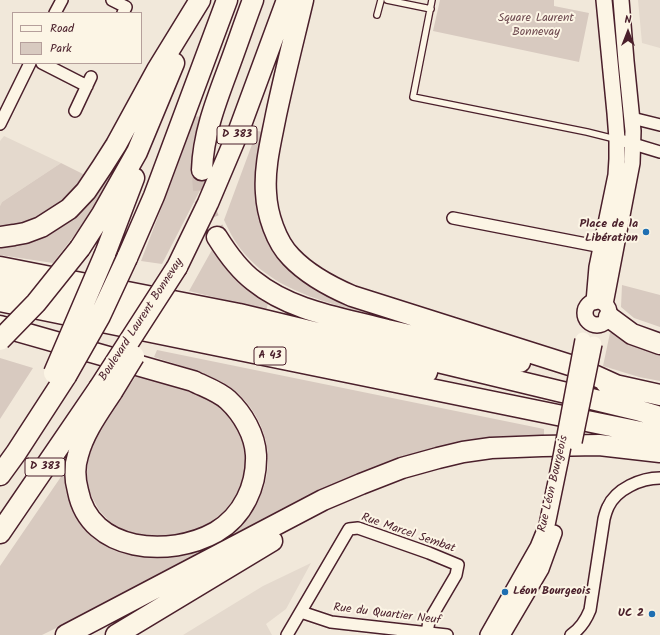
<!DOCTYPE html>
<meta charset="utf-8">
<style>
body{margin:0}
#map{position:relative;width:660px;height:635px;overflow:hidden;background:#f1e8da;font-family:Kalam,sans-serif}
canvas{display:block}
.legend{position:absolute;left:12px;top:12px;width:130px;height:52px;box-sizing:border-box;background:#fcf5e5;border:1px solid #b59f9b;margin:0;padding:5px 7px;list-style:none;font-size:12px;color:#4a1f2b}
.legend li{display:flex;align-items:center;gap:8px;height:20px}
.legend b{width:20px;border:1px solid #b59f9b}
.north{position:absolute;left:608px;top:12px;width:40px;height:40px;-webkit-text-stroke:3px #fcf5e5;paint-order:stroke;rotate:0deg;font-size:11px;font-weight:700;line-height:16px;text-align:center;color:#4a1f2b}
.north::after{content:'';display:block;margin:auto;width:14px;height:18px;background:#4a1f2b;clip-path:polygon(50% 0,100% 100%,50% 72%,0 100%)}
</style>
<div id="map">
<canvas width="660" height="635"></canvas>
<ul class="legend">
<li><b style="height:5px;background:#fcf5e5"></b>Road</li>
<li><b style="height:11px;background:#d8cac0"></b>Park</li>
</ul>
<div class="north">N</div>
</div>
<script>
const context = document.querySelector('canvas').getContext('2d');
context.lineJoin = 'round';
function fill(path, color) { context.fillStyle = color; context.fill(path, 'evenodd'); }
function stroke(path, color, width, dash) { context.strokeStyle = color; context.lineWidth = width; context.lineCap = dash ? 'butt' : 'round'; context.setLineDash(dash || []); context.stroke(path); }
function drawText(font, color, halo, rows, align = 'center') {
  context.font = font + ' Kalam,sans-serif'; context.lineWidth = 4; context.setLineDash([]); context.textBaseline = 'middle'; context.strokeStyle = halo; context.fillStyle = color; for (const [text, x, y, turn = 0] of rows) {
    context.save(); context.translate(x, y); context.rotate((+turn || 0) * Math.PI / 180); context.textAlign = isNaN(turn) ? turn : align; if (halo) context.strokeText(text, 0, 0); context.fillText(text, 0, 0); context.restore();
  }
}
fill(new Path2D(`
 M638 0H660V48L642 43Z
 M4 136 61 163 2 202 0 206V141Z
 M311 563 286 609 266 624 272 635H183L263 586Z`), '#e4d9cd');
fill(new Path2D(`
 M440 0H554V6L589 13 579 62 433 31Z
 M612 0H616L624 100 620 99Z
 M145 110 122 162 103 194 83 224 53 263 0 255V243L45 232Z
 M195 116 200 117 193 143 191 175 210 167 211 169 162 264 141 261 176 170Z
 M257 131 265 132 276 244 399 321C342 306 273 296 237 244 232 237 228 228 224 220Z
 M61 163 87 176 74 191 58 206 28 223 0 230V206L2 202Z
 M213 248 269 301 266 310 189 291Z
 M622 285 660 295V327L634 318 621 307Z
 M610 333H617L660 351V381L639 377 603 366Z
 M157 350 544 429V435L514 438 461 447 176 569 42 635H0V566L69 465C68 477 68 490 71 502 74 510 80 518 85 525 92 534 106 548 118 552 127 555 138 555 148 555 164 556 177 556 193 552 199 550 204 547 210 545 245 529 269 497 268 457 267 428 250 399 225 384 203 371 178 365 154 357Z
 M0 358 33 368 0 419Z
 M137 375 194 391 214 401 228 411 245 441 248 458 242 490 233 503 221 516 208 526 188 533 168 536 154 537 137 534 124 530 110 522 99 510 92 497 86 483 88 462 93 443 107 416 126 390Z`), '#d8cac0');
stroke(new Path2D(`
 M202 170C202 186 204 201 208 216 211 223 214 230 217 237`), '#d0c0b7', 20, [20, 10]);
const lane = new Path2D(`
 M387 0 431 9
 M432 0 413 97 587 132 615 139
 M377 15 381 0`);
const street = new Path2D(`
 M112 0 126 7 123 13
 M55 13 62 0
 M42 63 87 86
 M75 111 91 77
 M632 118 660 125
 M0 124 30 63
 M617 139 660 152
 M453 218 607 248
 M301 612 331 622 447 635
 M287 635 349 529 358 528 429 553 458 565 456 575 429 621 427 633
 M571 635C580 629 586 620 590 610L604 519C605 515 606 511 608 507 616 489 641 478 660 478`);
const secondary = new Path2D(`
 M585 313a12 12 0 1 1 24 0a12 12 0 1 1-24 0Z
 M594 302 597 267 616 175 617 159V139L615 113 604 0
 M605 304 632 163 633 131 626 61 621 0
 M488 635 538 547 547 525 560 462
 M502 635 541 569 554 533`);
const highway = new Path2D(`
 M303 0C294 38 284 77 276 115 271 141 264 167 266 193 267 214 276 242 291 257 307 274 331 287 352 296L576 367 618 386
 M202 170C203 136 215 104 227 72 236 48 244 24 253 0
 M0 237 14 235 25 233 41 227 69 209 86 191 102 167 116 145 157 70 200 0
 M217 237C227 253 238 269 254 281 291 311 342 318 387 330 432 340 476 351 520 362
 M80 248 102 214 137 152 174 63
 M105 254 134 178
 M127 258 154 196 227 0
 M0 267 239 314 637 410 660 417
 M177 267 208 203 239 130 287 0
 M0 286 427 372
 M0 301 660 436
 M609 317 632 334 660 344
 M0 326 193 381C205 387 218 391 228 400 243 414 255 435 256 455 257 486 243 516 216 532 170 558 90 553 78 491 75 480 74 467 78 455 84 432 99 412 112 392
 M606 383 660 395
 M0 475 16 453 66 376
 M0 533 99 388
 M66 635 323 500 361 484 402 468 438 458 463 452 491 448 542 446 599 445 660 452
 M116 635 272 541`);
stroke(lane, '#4a1f2b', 8);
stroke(street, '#4a1f2b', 14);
stroke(secondary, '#4a1f2b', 18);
stroke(highway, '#4a1f2b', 23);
stroke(lane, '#fcf5e5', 5.5);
stroke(street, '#fcf5e5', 11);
stroke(secondary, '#fcf5e5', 15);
stroke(highway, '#fcf5e5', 20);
const secondaryBridge = new Path2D(`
 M574 442 594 344
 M560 462 583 340`);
const highwayBridge = new Path2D(`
 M0 340 36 303 80 248
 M54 373 105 254
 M66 376 100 316 127 258
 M99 388 177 267
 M112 392 134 356`);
stroke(secondaryBridge, '#4a1f2b', 18, []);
stroke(highwayBridge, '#4a1f2b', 23, []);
stroke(secondaryBridge, '#fcf5e5', 15);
stroke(highwayBridge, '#fcf5e5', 20);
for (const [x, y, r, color] of [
 [646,232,4,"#1f6fb2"],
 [505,592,4,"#1f6fb2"],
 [652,614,4,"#1f6fb2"]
]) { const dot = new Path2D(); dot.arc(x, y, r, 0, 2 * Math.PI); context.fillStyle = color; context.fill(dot); stroke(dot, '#fcf5e5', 1.5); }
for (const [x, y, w] of [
 [237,135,40],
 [270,356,32],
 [45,467,40]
]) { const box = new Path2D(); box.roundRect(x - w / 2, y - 9, w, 18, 3); context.fillStyle = '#fcf5e5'; context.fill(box); stroke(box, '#4a1f2b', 1); }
drawText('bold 11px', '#4a1f2b', null, [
 ["D 383",237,135],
 ["A 43",270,356],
 ["D 383",45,467]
]);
drawText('12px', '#6e4a50', '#fcf5e5', [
 ["Square Laurent",536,19],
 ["Bonnevay",536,33]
]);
drawText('bold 12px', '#4a1f2b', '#fcf5e5', [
 ["Place de la",638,225],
 ["Libération",638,239],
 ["Léon Bourgeois",513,592,"left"],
 ["UC 2",644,614]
], 'right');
drawText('12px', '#4a1f2b', '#fcf5e5', [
 ["Boulevard Laurent Bonnevay",142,320,-57],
 ["Rue Léon Bourgeois",554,484,-77],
 ["Rue Marcel Sembat",408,534,19],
 ["Rue du Quartier Neuf",387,615,7]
]);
</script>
